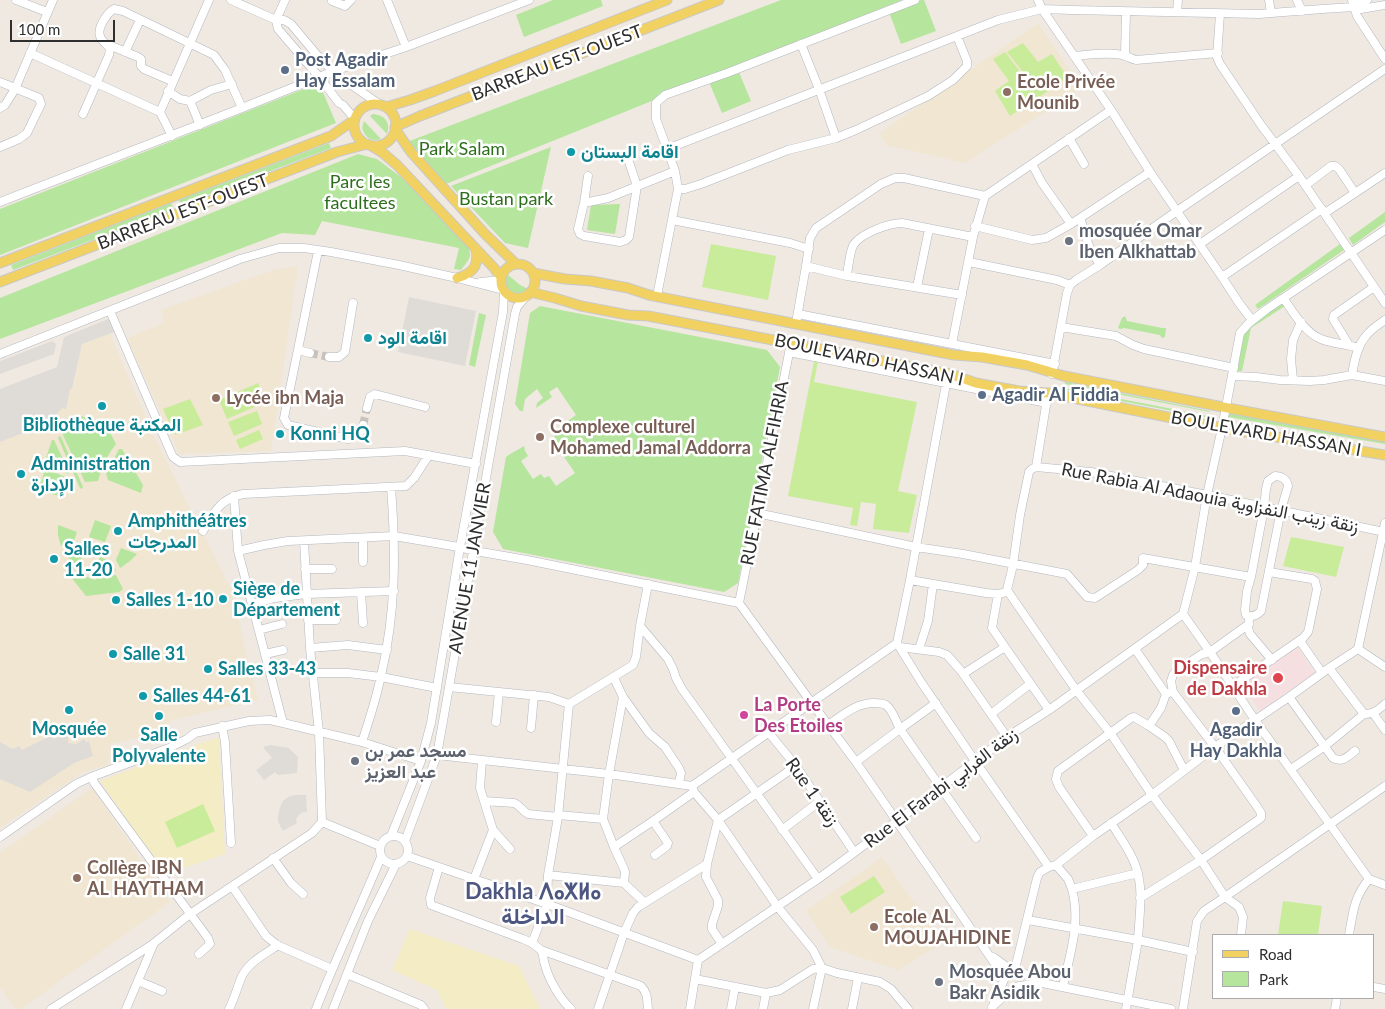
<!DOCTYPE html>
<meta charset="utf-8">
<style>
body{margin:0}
#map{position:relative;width:1385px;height:1009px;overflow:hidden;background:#efe9e1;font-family:Lato,sans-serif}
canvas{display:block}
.legend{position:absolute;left:1212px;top:934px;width:162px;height:65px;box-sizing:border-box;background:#fff;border:1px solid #ababab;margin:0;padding:6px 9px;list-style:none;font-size:15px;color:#2e2e2e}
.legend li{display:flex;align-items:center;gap:10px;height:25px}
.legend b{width:25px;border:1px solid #ababab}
.scale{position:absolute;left:10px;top:20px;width:105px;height:22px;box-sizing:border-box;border:2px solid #2e2e2e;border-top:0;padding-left:6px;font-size:15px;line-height:18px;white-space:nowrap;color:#2e2e2e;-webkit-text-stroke:4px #fff;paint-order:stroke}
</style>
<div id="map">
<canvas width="1385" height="1009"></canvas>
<ul class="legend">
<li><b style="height:6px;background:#f2d163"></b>Road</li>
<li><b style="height:14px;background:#b6e59e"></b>Park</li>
</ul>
<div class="scale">100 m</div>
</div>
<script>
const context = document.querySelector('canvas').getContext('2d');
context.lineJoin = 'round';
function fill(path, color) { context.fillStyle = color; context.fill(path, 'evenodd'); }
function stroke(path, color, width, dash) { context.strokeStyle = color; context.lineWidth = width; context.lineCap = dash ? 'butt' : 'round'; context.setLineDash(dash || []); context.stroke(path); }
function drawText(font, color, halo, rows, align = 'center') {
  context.font = font + ' Lato,Vazirmatn,"Noto Sans Tifinagh",sans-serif'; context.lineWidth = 5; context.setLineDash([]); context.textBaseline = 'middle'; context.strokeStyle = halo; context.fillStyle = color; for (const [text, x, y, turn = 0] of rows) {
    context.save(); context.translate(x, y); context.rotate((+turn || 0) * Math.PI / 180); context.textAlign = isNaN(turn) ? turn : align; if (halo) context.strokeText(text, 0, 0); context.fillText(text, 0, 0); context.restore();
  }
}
fill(new Path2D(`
 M1038 23 1082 88 965 163 886 145 880 133Z
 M298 266 271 451 179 454 127 338 164 323 161 310 270 271Z
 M110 334 151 430 191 511 185 518 204 535 231 590 258 700 171 720 163 732 111 744 108 765 83 772 0 828V442L57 420 56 415 62 408H66L70 389H73L82 344Z
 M92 788 170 902 21 1009H16L0 988V853Z
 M882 857 942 943 898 970 830 947 806 911Z`), '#f0e6d1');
fill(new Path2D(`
 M1296 646 1315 673 1260 711 1241 684Z`), '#f5dfe0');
fill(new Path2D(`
 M553 0H601L603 6 524 37 516 15Z
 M781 0H902L446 184 407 142Z
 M921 0H924L936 31 901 44 889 12Z
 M738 70 751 101 722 113 709 82Z
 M319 83 336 123 0 255V209Z
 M373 114C385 115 391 123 387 134L370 116Z
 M364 121 381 139C372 142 365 138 362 128Z
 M329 143 331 148 181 205 179 200Z
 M551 147 528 248 505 243 451 186Z
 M358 154 377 159 418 190 465 242C474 256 470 258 461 270L454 269 459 248 322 221 315 235 282 233 0 339V298Z
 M171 203 174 209 13 270 11 265Z
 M620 204 615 234 587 230 591 205Z
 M1385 212V222L1353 245 1349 238Z
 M1340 244 1344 250 1258 309 1255 305Z
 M507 274 520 285 528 289C515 300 500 290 507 274Z
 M1283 300 1285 306 1251 328 1242 371H1237L1245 325Z
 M540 306 767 350 780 367 738 583 724 592 503 549 493 532 506 457C512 452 518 450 524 446L525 451 528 456 521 461 533 479 541 474 544 478 549 476 556 486 575 473 554 442 555 430 576 415 557 387 549 392 552 397 536 408 537 403 543 398 537 389 525 399 523 411H520L515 404 530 313Z
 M479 313 486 315 475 367 469 365Z
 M1125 316 1127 321 1162 328H1166L1165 337 1162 338 1160 335 1124 328 1121 329 1118 328 1122 318Z
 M1065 382 1210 411V412L1065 384Z
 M1064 388 1209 416V418L1064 390Z
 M1229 410 1385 438V444L1228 417Z
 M81 416 105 423 116 444C107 455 102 467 98 481L85 482 61 431 76 425Z
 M59 436 61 437 83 487 82 489 80 488 58 438Z
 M52 440H54L69 472 68 474 44 464Z
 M119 449H122L143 485 141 493 108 480 106 474Z
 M45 469 66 477 70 487 59 496 39 490Z
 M95 520 111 526 105 542 89 537Z
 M58 525 77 532 74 541 61 546 58 535Z
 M70 546 84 551 79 566 69 559 63 550Z
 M121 548 137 554 130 561 120 568 116 560Z
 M100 557 112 562 116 571 105 573 95 571Z
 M70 565 74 568 73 572 95 580 97 577 116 575 123 589 119 592 86 596 67 572V568Z`), '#b6e59e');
fill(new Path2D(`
 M219 738 225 854 165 874 100 781 204 742Z
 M410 929 519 966 540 1009H446L437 990 392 970Z`), '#f3ecc5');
fill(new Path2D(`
 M1023 43 1038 62 1052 54 1068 78 1010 116 995 91 1009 81 993 59 1005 52 1021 73 1023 72 1007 52Z
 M711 244 776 256 768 300 702 287Z
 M814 361H818L814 382 917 402 898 491 917 495 909 533 873 529 876 504 861 502 857 526 850 525 853 508 788 496Z
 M258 383 266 402 227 419 219 400Z
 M190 399 203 425 175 435 163 409Z
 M257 411 262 424 234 436 228 422Z
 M259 430 263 439 240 449 236 440Z
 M1291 537 1344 547 1336 577 1283 566Z
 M203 804 215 831 177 848 165 822Z
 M874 876 885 892 851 914 840 897Z
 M1283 901 1322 906 1318 935H1278Z`), '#c9ec9a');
fill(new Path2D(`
 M409 297 476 311 465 366 398 352Z
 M108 319H111L117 331 82 344 72 389H70L66 409 62 408 56 415 57 420 0 442V389L57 367 64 337Z
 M52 341 56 344 54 354 0 374V361Z
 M69 731 68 743 76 744 84 739 86 742 89 741 93 756 74 763 30 792 0 779V742L13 749 19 746 22 750 52 735 54 739Z
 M270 745 289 748 298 757 297 773 278 775 275 772 264 780 256 770 272 758 263 747Z
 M294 795H306L307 812H303L300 814 296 819 297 823 283 831 278 822V816L280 807 283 801 288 797Z`), '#dfdcd8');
stroke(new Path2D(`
 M310 353 329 357
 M363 425 367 408`), '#c8c4bd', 8, [8, 4]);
const minor = new Path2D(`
 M16 0 47 12
 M231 0 276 20H284L291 24 322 61 343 79 379 104
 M387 0 406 47
 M1038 0 1042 9 1111 110 1150 172 1222 277 1239 303 1252 320
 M1269 0 1271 13
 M1297 0 1302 11
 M1352 0 1357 16 1385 59
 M332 1 345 6 351 0
 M1354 7 1359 1 1367 0
 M1177 12 1178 0
 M1220 14 1217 57 1220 64 1261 125 1299 176 1385 303
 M276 20 278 29 320 78 339 103 343 105 354 118
 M276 20 285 0
 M801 44 819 89 836 138
 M109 45 138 57 141 59V66L144 69 172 81
 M125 52 140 20
 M30 53 160 112 172 136
 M1125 55 1126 12
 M1074 56C1087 55 1113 51 1125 56 1129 57 1132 59 1136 60L1218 53
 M0 82 39 98 41 104 27 133 19 139 0 147
 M168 91 180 99 190 101 211 90 232 84
 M190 101 200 125
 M0 108 5 105 15 89 53 0
 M160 112 209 0
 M83 114 109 55 110 48C107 44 101 41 100 36 97 28 107 13 114 9L123 11 214 55 225 70 242 108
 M1069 138 1084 164
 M667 149 656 119V103L665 95 727 73 915 0
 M628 159 637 186 629 237 626 240 620 242 584 236 580 234 578 229 584 203 608 198 675 171
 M1032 164 1042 183 1071 224
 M1306 185 1331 166H1335L1339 169 1355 193
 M678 189H685L701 184 788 150 836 138 856 130 928 96 953 80 967 66V61L957 36
 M0 202 242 108 334 71 406 47 529 0
 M584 203 588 176
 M1325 213 1385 173
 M1080 218 1090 249 1100 265
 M672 220 790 243 809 249
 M975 226 1032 240 1046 238 1071 224 1150 172
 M1200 244 1299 176
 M318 251 284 418 288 425 348 439C356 438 361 433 363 425
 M969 262 1057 280 1070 285
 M806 266 847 276 962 295
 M847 276C848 268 850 250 854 244 862 233 889 223 902 223L973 237
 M1222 277 1322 209
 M481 282 500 280
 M917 287 929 229
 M657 296 678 189 675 171 667 149 998 20 1042 9 1072 10 1259 14 1322 9 1354 7 1361 9 1385 5
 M1284 299C1293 312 1305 333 1321 339 1333 344 1347 344 1359 348
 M110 311 171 453 173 457 180 462 405 451 476 464
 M798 314 1055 364
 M796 323 806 266 810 238 816 228 881 184 895 178H904L985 196
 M1061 327 1116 336 1133 345 1144 349 1234 368
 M952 344 973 237 985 196 1111 110
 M1349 345 1333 319 1334 315 1374 287
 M298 350 310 353
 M789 352 1047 403
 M0 354 240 259 279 248H304L331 252 399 265 457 278 503 290
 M329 357H339L345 352 353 303
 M1052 374 1067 293 1070 285 1076 280 1100 265 1177 211 1385 69
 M1352 375C1354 362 1357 346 1366 336 1371 329 1378 325 1385 320
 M1233 376 1256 377 1280 380 1310 381 1324 380 1352 375 1385 381
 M1293 380 1291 359 1293 340 1301 322
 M946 384 910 580 897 643 921 682 975 761 1049 867
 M1048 393 1036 467 1032 469 1029 472 1020 515 1013 565 1007 590 1076 690 1111 734 1152 795 1201 860 1225 897 1239 907 1243 917 1241 935
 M367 408 370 397 375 394 425 407
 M1036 467 1091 472 1207 495 1385 532
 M1275 476C1281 476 1287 479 1288 486L1281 510 1261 611C1257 615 1252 618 1246 615L1245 610 1247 591 1251 577 1264 508 1266 489 1268 481Z
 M234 496 238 551 283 723
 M757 513 916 547 963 554 1067 574 1087 597 1095 598 1138 570 1143 565V558L1251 577
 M203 531C214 512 220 499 243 494L406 486 414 478 429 455
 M363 538V562
 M238 551 264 545 288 541 394 536 453 546 481 552 527 560 739 603 811 702 856 762 1004 977
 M305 569H332
 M910 580 986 593 998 594 1003 593
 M361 592 363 623
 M739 603 791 343
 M252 604 275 598 306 594 394 591
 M1183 614 1195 567 1207 495 1222 428 1240 333 1249 323 1267 309 1385 230
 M1183 614 1210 652 1255 720 1369 879
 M308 620H336
 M1249 620 1248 628 1250 634 1272 660
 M640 626 668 659 673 669 676 678 682 689 818 879
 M259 630 282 624
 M1300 641 1322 673
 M900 647 939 652 947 655 961 671 1007 737
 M1005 647 1049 710
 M310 648 348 645 387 650
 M919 649 928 621 933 584
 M1135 649 1166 694 1171 692
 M1358 649 1385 667
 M265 654 283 650
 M1329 668 1364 714C1373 715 1379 709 1385 704
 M318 673H348L381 677 437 688
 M963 674 1005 647 992 628 998 594
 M614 678 623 697 649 733 665 747 679 768 681 773 679 783
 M1233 686 1303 638 1308 632 1309 628 1317 589 1315 581 1312 579 1269 572
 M449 687 549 697 569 704 633 665 636 657 640 626 648 584
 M1166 694 1161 708 1149 726 1165 737 1169 741 1184 770
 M1289 697 1333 758C1342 763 1347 757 1355 751
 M936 703 900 729 976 838
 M1373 713 1385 730
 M991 714 1030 684
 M496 722 499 692
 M828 725C843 715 856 703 874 703 878 703 882 703 886 705 893 710 896 722 900 729L856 762
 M222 726 225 742 231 843
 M531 728 534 695
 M769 733 796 766 854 852
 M362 742C369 721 376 699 381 676 396 612 396 552 391 487
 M437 755 609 774 692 786 694 792 718 820 777 906 813 950 822 968 813 1009
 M482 760 480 788 484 801 514 803C520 805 522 811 528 814L558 817
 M1291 769 1325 746 1364 714
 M91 777 95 784 208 938 210 944 199 954
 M692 786 897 643
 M484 801 493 830 510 849
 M558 815 603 819 614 847
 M603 819 609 774 623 697
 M653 821 668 843 667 846 655 855
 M322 822 380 846
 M782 830 820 801
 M380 850a14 14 0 1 1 28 0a14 14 0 1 1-28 0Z
 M391 836 421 761 431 723 460 547 503 312 504 291
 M1093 836 1059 787 1056 779 1058 771 1131 718 1134 717 1149 726
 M0 837 76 784 91 777 169 748 187 739 195 733 249 721 270 720 283 723 362 742 421 761
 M405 841 437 755 515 314 517 307 528 294
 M407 856 547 904 698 960
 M273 858 291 883 303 894
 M1056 865 1068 879 1072 889 1138 873
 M439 867 430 898 431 905 523 939 532 943 541 950 641 986C648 993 647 1000 648 1009
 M548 875 624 883 645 903
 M474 879 493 830
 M1369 879 1385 885
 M624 883 625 872 624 869 614 847 653 821 694 792
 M232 886 266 936 277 945 332 969
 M1140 898 1201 860 1261 818V813L1258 808 1215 747 1173 692 1171 681 1173 675 1176 671 1202 654 1210 652 1249 624
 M1028 920 1138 940C1139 919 1143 895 1138 874 1134 856 1121 839 1111 823
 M1349 935C1353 912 1354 897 1369 879
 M532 943 547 904 548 875 558 817 569 704
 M722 944 712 929V924L718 906V900L706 877 707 864 718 820 796 766
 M541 950C544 955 543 960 545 965 549 980 560 999 571 1009
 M993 957 1011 970H1018L1042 983 1171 1009
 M698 960 818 879 897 821 1007 737 1049 710 1183 614
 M1015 969 1037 878 1040 872 1049 867 1056 865 1093 836 1152 795 1215 747 1289 697 1329 668 1358 649 1385 523
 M347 974 421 1005 424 1009
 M695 979 766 993 780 990 813 969 822 968 837 973 880 982 891 989 908 1009
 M138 981 162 991
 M1063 986C1070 954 1081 923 1072 889
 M1374 987 1385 989
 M994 1003 1004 980 1005 974
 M992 1007 1013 988 1019 986 1041 983
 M51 1009 153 944
 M126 1009 154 943 190 914 312 833 322 822 319 732 310 648 304 541
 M229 1009C235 998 237 987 242 976 249 962 265 954 278 945
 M316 1009C336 958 360 908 381 857
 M333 1009 368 921 396 864
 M598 1009 624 933 633 913 638 907 707 864
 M690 1009 698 960
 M731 1009 735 987
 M763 1009 766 993
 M852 1009 858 978
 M1126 1009 1138 940 1193 952
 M1183 1009 1197 921 1204 911 1225 897 1385 786
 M1335 1009 1337 998`);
const major = new Path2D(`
 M354 125a21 21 0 1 1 42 0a21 21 0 1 1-42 0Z
 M386 107 410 100 435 91 667 0
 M395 127 420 116 719 0
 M395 129 411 152 485 234 516 264
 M370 145 383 153 397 165 494 268 501 277
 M0 263 331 136 354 120
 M501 281a17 17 0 1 1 34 0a17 17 0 1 1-34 0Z
 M533 273 565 279 591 281 628 288 649 295 954 355 982 357 1027 365 1064 376 1233 409 1385 437
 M457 278C474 273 479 265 476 249
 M0 282 337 152 367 144
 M530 292 555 298 581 306 628 315 648 316 950 374 976 383 1019 391 1048 393 1222 428 1385 455`);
stroke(minor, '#b4b7c1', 9);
stroke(major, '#c9c9c9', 11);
stroke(minor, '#fff', 8);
stroke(major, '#f2d163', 9);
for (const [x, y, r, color] of [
 [285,70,5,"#5c6f8a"],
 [1007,92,5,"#8d6e63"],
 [571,152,5,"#0f9aa8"],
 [1069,241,5,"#6b7280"],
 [368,338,5,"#0f9aa8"],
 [982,395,5,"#5c6f8a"],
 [216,398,5,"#8d6e63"],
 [102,406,5,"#0f9aa8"],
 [280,434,5,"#0f9aa8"],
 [540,437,5,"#8d6e63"],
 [21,474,5,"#0f9aa8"],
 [118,531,5,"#0f9aa8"],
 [54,559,5,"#0f9aa8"],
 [223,599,5,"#0f9aa8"],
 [116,600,5,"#0f9aa8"],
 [113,654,5,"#0f9aa8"],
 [208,669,5,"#0f9aa8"],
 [1278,678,6,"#e0444e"],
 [143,696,5,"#0f9aa8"],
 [69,710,5,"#0f9aa8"],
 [1236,711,5,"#5c6f8a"],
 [744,715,5,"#d1479c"],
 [159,716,5,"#0f9aa8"],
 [355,761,5,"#6b7280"],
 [77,878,5,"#8d6e63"],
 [874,927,5,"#8d6e63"],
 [939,982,5,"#6b7280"]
]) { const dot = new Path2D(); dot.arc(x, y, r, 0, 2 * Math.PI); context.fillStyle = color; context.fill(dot); stroke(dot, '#fff', 2); }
drawText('bold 18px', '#4e5e75', '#fff', [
 ["Post Agadir",295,60],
 ["Hay Essalam",295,81],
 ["Agadir Al Fiddia",992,395],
 ["Agadir",1236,730,"center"],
 ["Hay Dakhla",1236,751,"center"]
], 'left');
drawText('18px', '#2e2e2e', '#fff', [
 ["BARREAU EST-OUEST",557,63,-21],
 ["BARREAU EST-OUEST",183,212,-21],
 ["BOULEVARD HASSAN I",869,360,12],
 ["BOULEVARD HASSAN I",1266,434,10],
 ["RUE FATIMA ALFIHRIA",765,473,-79],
 ["Rue Rabia Al Adaouia زنقة زينب النفزاوية",1210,498,11],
 ["AVENUE 11 JANVIER",470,568,-80],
 ["Rue El Farabi زنقة الفرابي",941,788,-37],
 ["Rue 1 زنقة",812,792,55]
]);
drawText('bold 18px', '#785e54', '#fff', [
 ["Ecole Privée",1017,82],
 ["Mounib",1017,103],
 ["Lycée ibn Maja",226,398],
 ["Complexe culturel",550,427],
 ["Mohamed Jamal Addorra",550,448],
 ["Collège IBN",87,868],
 ["AL HAYTHAM",87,889],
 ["Ecole AL",884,917],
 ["MOUJAHIDINE",884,938]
], 'left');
drawText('18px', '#2c6e1b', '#fff', [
 ["Park Salam",462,149],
 ["Parc les",360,182],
 ["facultees",360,203],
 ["Bustan park",506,199]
]);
drawText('bold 18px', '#0d838f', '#fff', [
 ["اقامة البستان",581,152],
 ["اقامة الود",378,338],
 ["Bibliothèque المكتبة",102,425,"center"],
 ["Konni HQ",290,434],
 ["Administration",31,464],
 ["الإدارة",31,485],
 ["Amphithéâtres",128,521],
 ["المدرجات",128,542],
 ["Salles",64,549],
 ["11-20",64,570],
 ["Siège de",233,589],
 ["Département",233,610],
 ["Salles 1-10",126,600],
 ["Salle 31",123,654],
 ["Salles 33-43",218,669],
 ["Salles 44-61",153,696],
 ["Mosquée",69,729,"center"],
 ["Salle",159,735,"center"],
 ["Polyvalente",159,756,"center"]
], 'left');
drawText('bold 18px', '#5b616d', '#fff', [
 ["mosquée Omar",1079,231],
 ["Iben Alkhattab",1079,252],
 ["مسجد عمر بن",365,751],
 ["عبد العزيز",365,772],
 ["Mosquée Abou",949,972],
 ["Bakr Asidik",949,993]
], 'left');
drawText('bold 18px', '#be3a42', '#fff', [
 ["Dispensaire",1267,668],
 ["de Dakhla",1267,689]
], 'right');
drawText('bold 18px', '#b23c85', '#fff', [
 ["La Porte",754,705],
 ["Des Etoiles",754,726]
], 'left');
drawText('bold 22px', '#4d5680', '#fff', [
 ["Dakhla ⴷⴰⵅⵍⴰ",533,892],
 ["الداخلة",533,917]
]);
</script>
